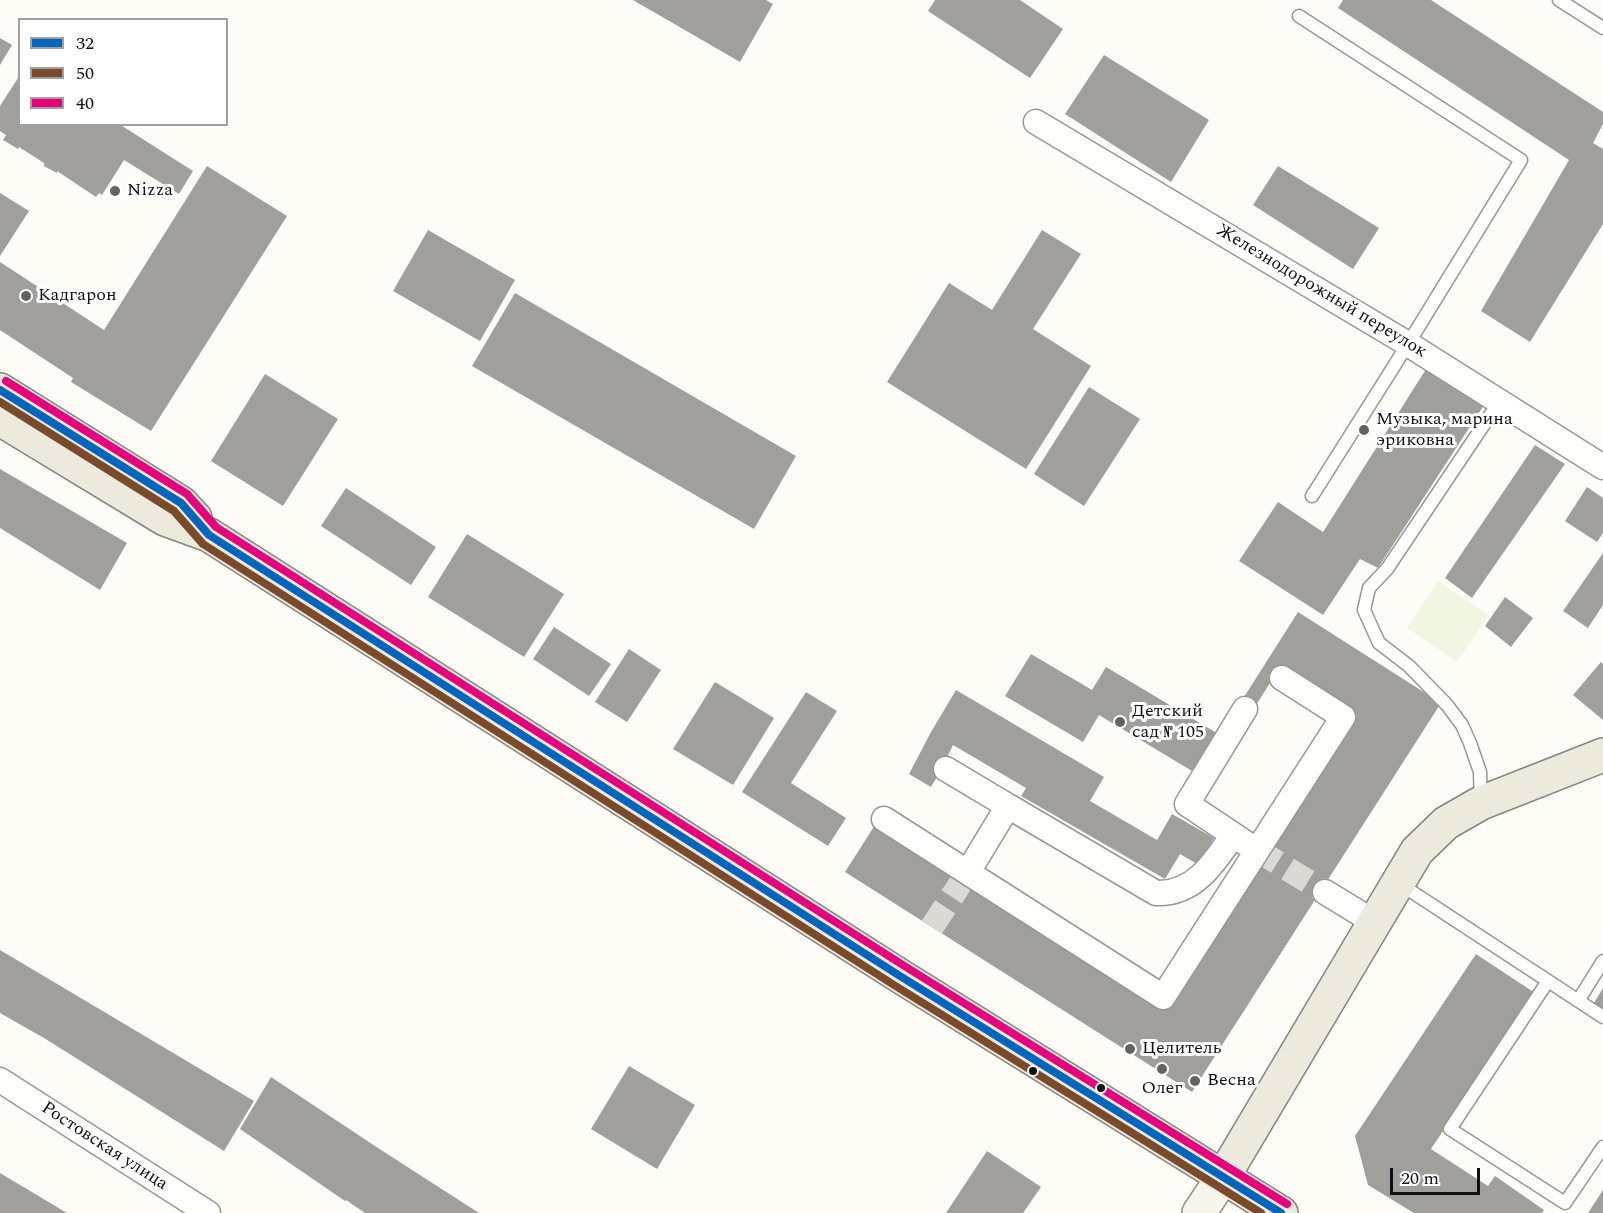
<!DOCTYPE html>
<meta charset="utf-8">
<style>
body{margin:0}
#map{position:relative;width:1603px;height:1213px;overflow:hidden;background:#fdfcf7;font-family:Spectral,serif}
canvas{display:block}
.legend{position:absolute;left:18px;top:18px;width:210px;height:108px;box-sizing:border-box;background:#fff;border:2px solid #a0a0a0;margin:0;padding:8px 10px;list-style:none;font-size:18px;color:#111}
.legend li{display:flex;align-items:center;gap:12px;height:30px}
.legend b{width:30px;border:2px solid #a0a0a0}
.scale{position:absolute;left:1390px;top:1168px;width:90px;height:27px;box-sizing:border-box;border:3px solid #111;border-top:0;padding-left:8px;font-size:18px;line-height:21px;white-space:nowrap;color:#111;-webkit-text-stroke:4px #fff;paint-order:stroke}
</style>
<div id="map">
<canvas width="1603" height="1213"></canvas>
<ul class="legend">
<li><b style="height:8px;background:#0065bd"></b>32</li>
<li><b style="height:8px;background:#7a4b2a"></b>50</li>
<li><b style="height:8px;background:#e5007d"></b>40</li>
</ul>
<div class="scale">20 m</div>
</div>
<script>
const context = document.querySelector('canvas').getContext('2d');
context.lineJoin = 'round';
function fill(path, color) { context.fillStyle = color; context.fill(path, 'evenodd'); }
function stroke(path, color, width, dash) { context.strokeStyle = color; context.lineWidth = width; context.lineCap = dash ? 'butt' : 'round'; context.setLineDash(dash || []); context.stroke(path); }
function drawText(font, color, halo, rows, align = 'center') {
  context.font = font + ' Spectral,serif'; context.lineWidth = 6; context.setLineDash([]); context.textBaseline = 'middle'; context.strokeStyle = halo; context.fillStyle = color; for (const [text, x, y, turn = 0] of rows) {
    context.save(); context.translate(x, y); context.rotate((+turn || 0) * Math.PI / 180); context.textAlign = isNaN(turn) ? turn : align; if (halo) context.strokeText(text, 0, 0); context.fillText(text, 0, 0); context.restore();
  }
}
fill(new Path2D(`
 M1438 581 1489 615 1457 662 1407 628Z`), '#f0f6e1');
fill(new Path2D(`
 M633 0H766L773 4 740 62Z
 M935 0H1020L1063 29 1030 78 928 11Z
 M1343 0H1431L1603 112V124L1593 143 1603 149V224L1530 342 1481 311 1569 160 1338 8Z
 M0 38 12 45 0 65Z
 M1104 55 1209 120 1171 182 1065 114Z
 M20 75V124H119L193 171 179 194 124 160 102 195 99 193 96 197 57 171V173L44 166V163L19 147 18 149 3 140 6 135 0 131V106Z
 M207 166 287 216 151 431 71 382 73 378 0 330V262L104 330Z
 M1278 166 1379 228 1353 269 1253 205Z
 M0 193 29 211 0 256Z
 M428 230 515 280 480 341 393 291Z
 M1042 230 1081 254 1033 329 1091 366 1026 469 887 382 949 283 992 310Z
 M515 293 796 456 754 529 472 366Z
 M1428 366 1486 402 1378 568 1360 559 1323 615 1239 561 1278 502 1323 532Z
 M265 374 338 419 283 506 211 461Z
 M1089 387 1140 419 1084 506 1034 474Z
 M1535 445 1565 464 1472 598 1445 578Z
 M0 469 127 543 100 590 0 528Z
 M1587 487 1603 498V533L1597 542 1565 521Z
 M346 488 436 547 411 585 321 526Z
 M467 534 564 594 524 657 428 597Z
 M1603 553V605L1588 628 1563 611Z
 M1505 597 1533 618 1511 647 1485 626Z
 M1298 612 1441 703 1192 1092 845 872 875 825 1165 1009 1354 714 1280 667 1251 713 1239 705Z
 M554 627 611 664 589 696 533 659Z
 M629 649 661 670 627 722 595 702Z
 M1031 654 1092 690 1106 667 1220 735 1197 774 1099 715 1083 742 1005 696Z
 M1601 662 1603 664V720L1573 695Z
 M715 682 774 718 733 785 673 749Z
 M956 690 1104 777 1090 801 1157 840 1172 814 1214 838 1199 865 1180 854 1165 879 1021 796 1026 788 953 745 941 770 931 787 909 774 931 732Z
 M806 692 837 711 791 783 846 818 828 846 742 792Z
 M0 950 254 1101 224 1151 44 1038 0 1013Z
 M1476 954 1535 993 1431 1149 1488 1186 1495 1176 1544 1210 1542 1213H1414L1368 1185 1355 1136Z
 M1603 988V1009L1594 1003Z
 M629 1066 695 1105 657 1169 591 1129Z
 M271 1077 378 1148 479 1213H365L346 1200 345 1201 240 1129Z
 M987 1151 1041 1187 1023 1213H946Z
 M0 1173 67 1213H0Z
 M1603 1190V1213H1588Z`), '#a19f9c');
stroke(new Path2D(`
 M1257 850 1325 892
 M932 927 968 872`), '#dad9d4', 24, [24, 12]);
const lane = new Path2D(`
 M1559 0 1603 28
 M1299 16 1521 160 1408 344 1312 496
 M1481 802 1480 772 1470 743 1462 725 1447 705 1409 666 1379 643 1364 610 1369 588 1387 569 1499 402
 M1400 884 1603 1017
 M1548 981 1450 1129 1565 1203 1603 1147
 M1578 1001 1603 961`);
const street = new Path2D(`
 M1036 122 1408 344 1603 467
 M1245 709 1187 804 1247 844
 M946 769 1008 806
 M884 819 1163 997 1343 717 1282 678
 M968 872 1008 806 1156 893C1194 895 1215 862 1233 835
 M1325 892 1374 922
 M0 1080 208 1213`);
const secondary = new Path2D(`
 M1199 1213 1223 1177`);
const primary = new Path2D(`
 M0 390 181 503 195 518
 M0 419 165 519 209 535 900 976 1281 1213
 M1223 1177 1417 851 1446 823 1481 803 1603 755`);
stroke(lane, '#979795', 15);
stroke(street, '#979795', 27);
stroke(secondary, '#8e8d8b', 36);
stroke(primary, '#858482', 36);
stroke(lane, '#fffffe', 12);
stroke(street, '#fffffe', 24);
stroke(secondary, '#f6f4eb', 33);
stroke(primary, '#ede9dc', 33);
stroke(new Path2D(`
 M0 390 181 503 209 535 900 976 1281 1213`), '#0065bd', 8);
stroke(new Path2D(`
 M0 402 174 511 203 544 894 985 1261 1213`), '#7a4b2a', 8);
stroke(new Path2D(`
 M6 381 187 494 216 527 906 967 1287 1204`), '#e5007d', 8);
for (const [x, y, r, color] of [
 [115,191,6,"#646362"],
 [26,296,6,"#646362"],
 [1364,430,6,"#646362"],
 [1120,722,6,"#646362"],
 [1130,1049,6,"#646362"],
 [1162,1069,6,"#646362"],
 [1033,1071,5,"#111"],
 [1195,1081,6,"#646362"],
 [1101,1088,5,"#111"]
]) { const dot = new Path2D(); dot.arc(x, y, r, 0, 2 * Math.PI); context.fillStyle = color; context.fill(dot); stroke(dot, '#fff', 2); }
drawText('18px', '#111', '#fff', [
 ["Nizza",127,191],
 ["Кадгарон",38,296],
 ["Музыка, марина",1376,420],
 ["эриковна",1376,441],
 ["Детский",1132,712],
 ["сад № 105",1132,733],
 ["Целитель",1142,1049],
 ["Весна",1207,1081],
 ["Олег",1162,1089,"center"]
], 'left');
drawText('18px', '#111', '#fff', [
 ["Железнодорожный переулок",1321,292,31],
 ["Ростовская улица",104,1147,33]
]);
</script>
